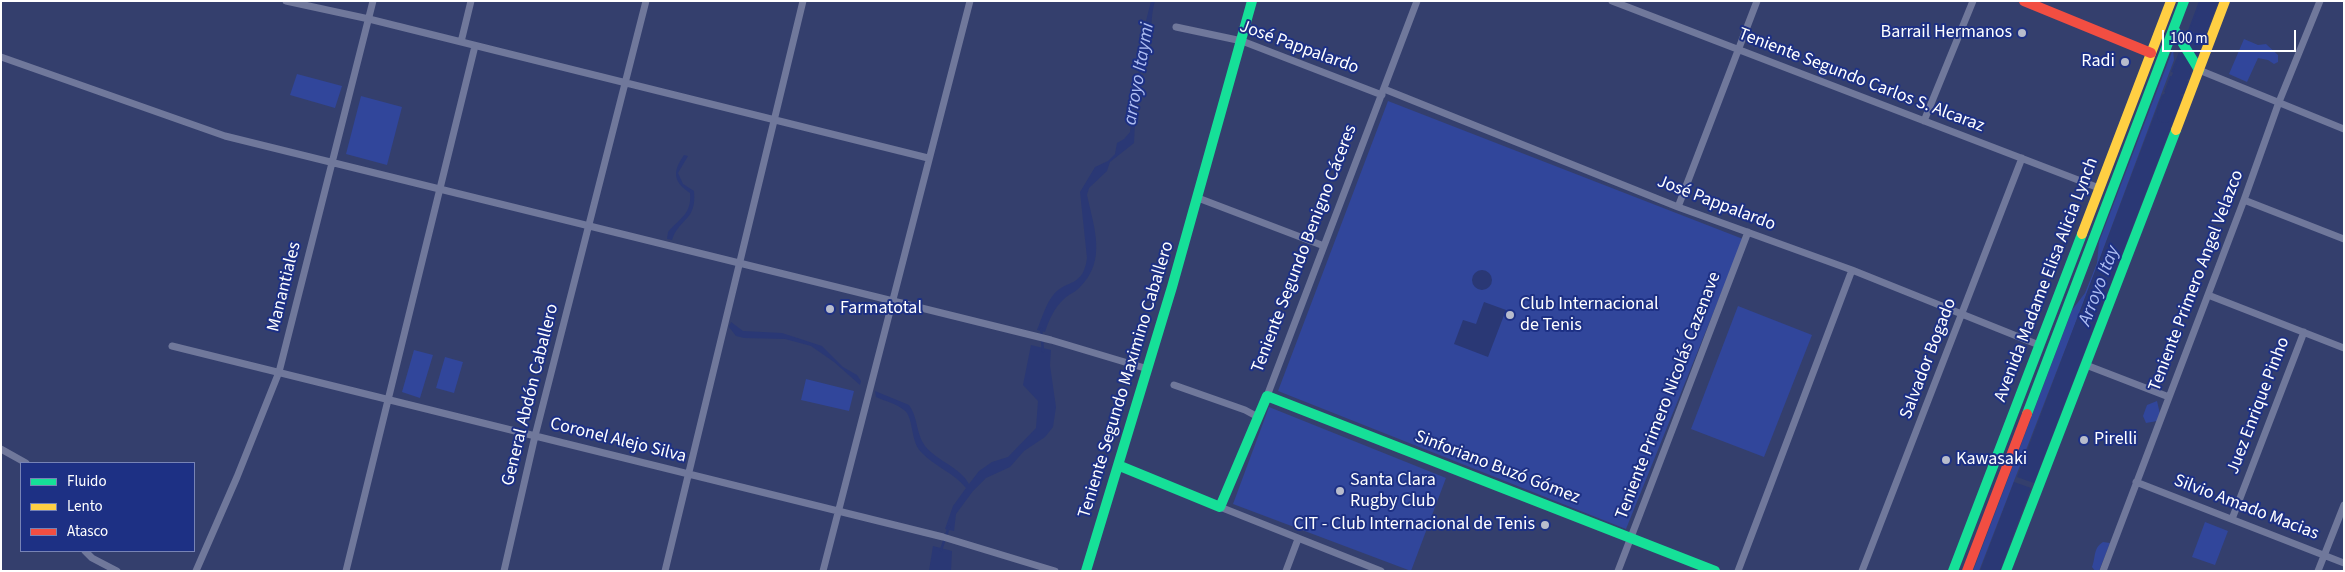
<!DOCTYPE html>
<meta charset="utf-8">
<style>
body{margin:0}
#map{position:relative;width:2345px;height:572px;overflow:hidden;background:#343f6d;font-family:"Source Sans 3",sans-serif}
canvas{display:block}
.frame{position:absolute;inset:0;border:2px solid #fff;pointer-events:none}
.legend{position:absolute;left:20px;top:462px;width:175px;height:90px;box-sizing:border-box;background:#1d3084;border:1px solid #7783b5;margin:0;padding:6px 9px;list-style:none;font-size:15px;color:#fff}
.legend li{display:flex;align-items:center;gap:10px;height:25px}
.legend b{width:25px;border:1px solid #7783b5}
.scale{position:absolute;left:2162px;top:30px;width:134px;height:22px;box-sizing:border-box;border:2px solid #fff;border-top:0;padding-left:6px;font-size:15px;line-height:18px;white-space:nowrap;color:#fff;-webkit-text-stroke:4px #1d3084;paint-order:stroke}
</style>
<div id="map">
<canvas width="2345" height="572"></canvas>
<div class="frame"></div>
<ul class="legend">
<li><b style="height:6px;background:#16e098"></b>Fluido</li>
<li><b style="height:6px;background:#ffcf43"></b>Lento</li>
<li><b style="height:6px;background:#f24e42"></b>Atasco</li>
</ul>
<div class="scale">100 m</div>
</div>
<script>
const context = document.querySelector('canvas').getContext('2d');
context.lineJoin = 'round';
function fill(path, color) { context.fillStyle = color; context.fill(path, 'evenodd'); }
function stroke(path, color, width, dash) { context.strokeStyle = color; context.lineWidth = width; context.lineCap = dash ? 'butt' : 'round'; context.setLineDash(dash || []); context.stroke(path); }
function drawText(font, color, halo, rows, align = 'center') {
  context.font = font + ' "Source Sans 3",sans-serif'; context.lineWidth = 4; context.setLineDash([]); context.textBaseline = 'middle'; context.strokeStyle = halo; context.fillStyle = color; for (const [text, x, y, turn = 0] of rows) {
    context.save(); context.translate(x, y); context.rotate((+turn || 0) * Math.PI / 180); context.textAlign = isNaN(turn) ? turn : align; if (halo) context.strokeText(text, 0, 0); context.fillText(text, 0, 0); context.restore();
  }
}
fill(new Path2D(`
 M2244 39 2258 45 2266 44 2278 55V62L2274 64 2268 60 2258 58 2247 82 2229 74Z
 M2173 49 2174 60 2080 311 1979 571H1973L2072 310 2085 293 2097 263 2099 242Z
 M297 74 342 86 335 108 290 95Z
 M361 96 402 107 387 165 346 154Z
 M1388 101 1743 239 1626 529 1278 391Z
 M1738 306 1812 335 1764 457 1691 429Z
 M414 350 433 355 420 398 402 392Z
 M445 357 463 362 454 393 436 388Z
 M806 379 854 391 849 411 801 400Z
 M2157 401 2160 414 2157 421 2146 423 2143 416 2147 405Z
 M1269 407 1446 478 1411 571 1233 504Z
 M2205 522 2228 531 2215 565 2192 557Z
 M2103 542 2110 543 2099 571H2095L2092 567C2096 557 2093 548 2103 542Z`), '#31469b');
fill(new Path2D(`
 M1151 1H1155C1151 14 1152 26 1150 40 1148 54 1142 67 1139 81 1136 102 1135 122 1134 143L1110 162 1107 171 1089 188 1087 195C1094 228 1107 260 1080 287 1076 292 1069 294 1064 299 1054 308 1049 320 1045 332L1037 330C1042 318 1046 303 1054 294 1067 279 1083 288 1087 258L1080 192 1095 167 1108 161 1115 154 1117 143 1124 139 1130 132 1146 21Z
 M2199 1H2218L2198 56 2186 36Z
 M2179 52 2191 72 2190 79 2175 73 2174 78 2189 82 2184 94 2167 92 2166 94 2183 96 2034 483 2017 477 2162 95 2166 93 2164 92 2170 76 2174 77 2175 73 2171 72Z
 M684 155 688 156 678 173 683 184 694 191C697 221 679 218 672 240L667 239 668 232C680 218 692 214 690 193 672 181 673 171 684 155Z
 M1472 280a10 10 0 1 1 20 0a10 10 0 1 1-20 0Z
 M1484 302 1506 310 1488 357 1454 344 1463 320 1476 324Z
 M731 322 743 331 782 333 822 346 843 367 857 375 861 381 860 385 834 362 811 346 785 339 744 338 736 336 729 327Z
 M1031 345 1051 350 1050 365 1056 407 1053 427 1045 437 1024 451 1010 467 986 478 973 491 956 514 954 531 945 529 953 506 966 488C953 472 935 467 921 452 910 441 914 417 904 410 897 404 885 401 876 397L875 391 909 405C918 417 916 434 925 446 937 461 960 467 969 484L979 471 992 462 1008 457 1036 428 1038 401 1023 385Z
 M2014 482 2031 488 2000 571H1980Z
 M933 546 952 551 951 571H929Z`), '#2a3875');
stroke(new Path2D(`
 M1041 329 1043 351
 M941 550 949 527`), '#2a3875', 2.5);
stroke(new Path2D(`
 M2165 115 2210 1`), '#2a3875', 16);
stroke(new Path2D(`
 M286 1 369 19 928 158
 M1612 1 2099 188
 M1176 27 1242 41 1382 95
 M461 42 471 1
 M1 57 225 136 1051 340 1148 369
 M2199 70 2344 129
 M1384 89 1678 207 1852 270 2039 345
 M1924 121 1973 1
 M1198 198 1324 246
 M2244 200 2344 239
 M1678 207 1757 1
 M2208 295 2344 348
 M172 346 943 537 1055 571
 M2086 365 2169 397
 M1174 385 1245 410 1258 417
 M1267 396 1417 1
 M1 449 26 463
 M2136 482 2344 563
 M1220 507 1381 571
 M2232 519 2304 332
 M85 551 92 558 117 571
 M196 571 237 477 279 372 373 1
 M346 571 475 46
 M504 571 535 436 646 1
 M665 571 803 1
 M823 571 970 1
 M1286 571 1298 539
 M1618 571 1748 232
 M1738 571 1852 270
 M1862 571 2022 158
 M2103 571 2244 200 2279 102 2320 1
 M2318 571 2344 505`), '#70789b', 7);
stroke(new Path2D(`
 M2174 29 2199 70
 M2027 414 2184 1
 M1120 466 1220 507 1267 396 1715 571
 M1086 571 1172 287 1252 1
 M1953 571 2082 234
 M2006 571 2176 130`), '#16e098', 10);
stroke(new Path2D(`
 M2176 130 2225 1
 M2082 234 2171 1`), '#ffcf43', 10);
stroke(new Path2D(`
 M2024 1 2151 53
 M1967 571 2027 414`), '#f24e42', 10);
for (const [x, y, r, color] of [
 [2022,33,5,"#b8bccc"],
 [2125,62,5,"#b8bccc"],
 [830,309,5,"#b8bccc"],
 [1510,315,5,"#b8bccc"],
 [2084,440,5,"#b8bccc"],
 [1946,460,5,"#b8bccc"],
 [1340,491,5,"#b8bccc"],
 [1545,525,5,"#b8bccc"]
]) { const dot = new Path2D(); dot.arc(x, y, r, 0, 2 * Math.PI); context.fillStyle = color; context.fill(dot); stroke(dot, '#1d3084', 2); }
drawText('18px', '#fff', '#1d3084', [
 ["Barrail Hermanos",2012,33,"right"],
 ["Radi",2115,62,"right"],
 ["Club Internacional",1520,305],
 ["de Tenis",1520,326],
 ["Farmatotal",840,309],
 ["Pirelli",2094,440],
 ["Kawasaki",1956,460],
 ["Santa Clara",1350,481],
 ["Rugby Club",1350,502],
 ["CIT - Club Internacional de Tenis",1535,525,"right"]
], 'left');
drawText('18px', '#fff', '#1d3084', [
 ["José Pappalardo",1299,48,20],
 ["Teniente Segundo Carlos S. Alcaraz",1861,81,21],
 ["José Pappalardo",1716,204,21],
 ["Teniente Segundo Benigno Cáceres",1305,249,-69],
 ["Avenida Madame Elisa Alicia Lynch",2047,280,-69],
 ["Teniente Primero Angel Velazco",2197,281,-69],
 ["Manantiales",285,287,-76],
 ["Salvador Bogado",1929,359,-69],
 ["Teniente Segundo Maximino Caballero",1127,380,-73],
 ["General Abdón Caballero",531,395,-76],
 ["Teniente Primero Nicolás Cazenave",1669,396,-69],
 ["Juez Enrique Pinho",2259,406,-69],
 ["Coronel Alejo Silva",618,441,14],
 ["Sinforiano Buzó Gómez",1497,468,21],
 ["Silvio Amado Macias",2246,508,21]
]);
drawText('italic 19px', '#aebdf2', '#1d3084', [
 ["arroyo Itaymi",1140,74,-80],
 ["Arroyo Itay",2100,286,-69]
]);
</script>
